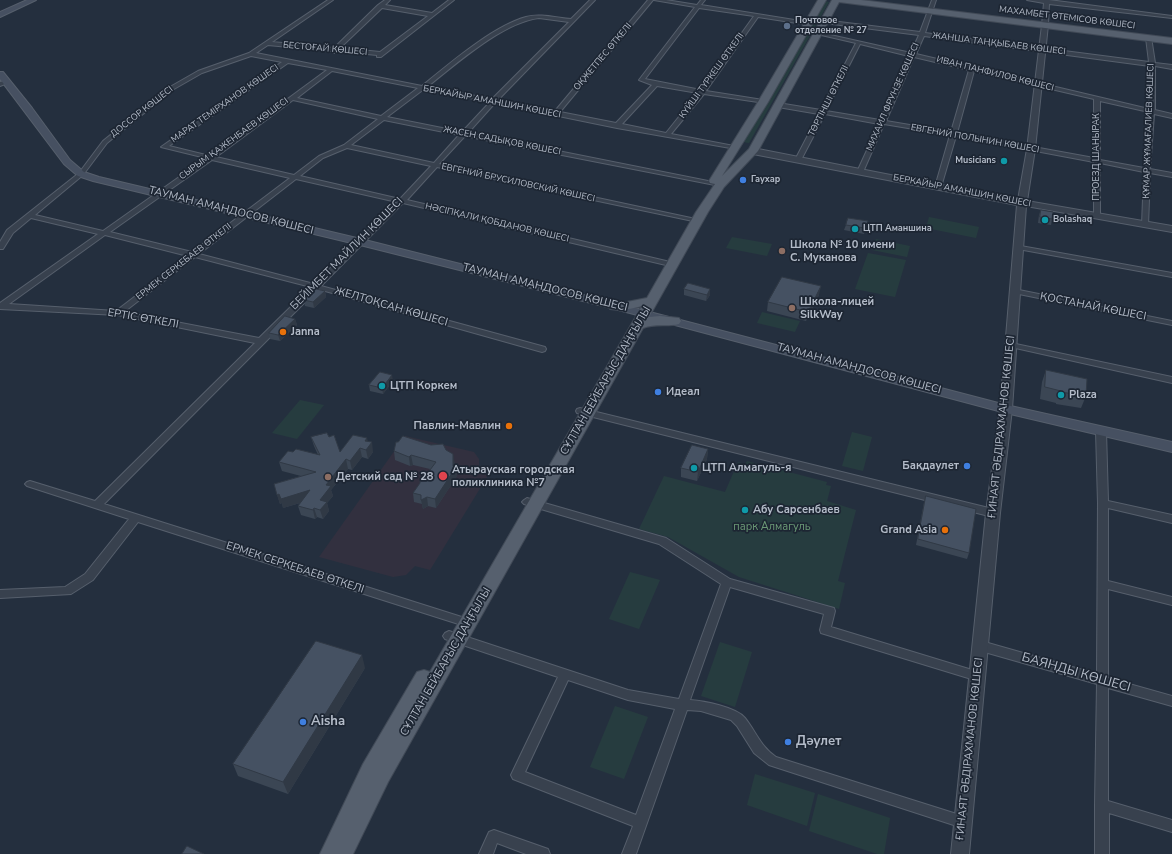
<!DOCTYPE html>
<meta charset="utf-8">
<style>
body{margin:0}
canvas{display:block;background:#242f3e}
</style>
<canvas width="1172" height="854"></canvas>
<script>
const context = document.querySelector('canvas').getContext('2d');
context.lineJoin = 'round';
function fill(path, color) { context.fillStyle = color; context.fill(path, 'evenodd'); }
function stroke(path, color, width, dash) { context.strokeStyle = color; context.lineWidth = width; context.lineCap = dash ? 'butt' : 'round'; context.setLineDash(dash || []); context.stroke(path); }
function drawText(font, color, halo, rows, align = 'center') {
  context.font = font + ' "Nunito Sans",sans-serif'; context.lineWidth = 3.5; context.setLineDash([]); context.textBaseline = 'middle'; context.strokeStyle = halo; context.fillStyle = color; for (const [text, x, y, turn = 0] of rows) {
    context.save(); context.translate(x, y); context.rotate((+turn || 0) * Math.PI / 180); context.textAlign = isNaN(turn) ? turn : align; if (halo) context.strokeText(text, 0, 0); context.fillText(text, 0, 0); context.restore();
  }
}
fill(new Path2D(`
 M405 436 474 452 479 459V466L492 469 430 570 415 566 406 575 393 577 319 557Z`), '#32303f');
fill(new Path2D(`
 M824 1 829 2 749 143 743 142Z
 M929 217 979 227 976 238 926 228Z
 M732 237 772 244 767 256 726 248Z
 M876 239 910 246 907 257 872 250Z
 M868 253 906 260 895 297 855 289Z
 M762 312 800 321 795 332 757 323Z
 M300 400 324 405 297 439 272 433Z
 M852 432 872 437 863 471 842 466Z
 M747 461 827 482 826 485 831 486 827 501 856 510 838 581 845 583 839 609 739 577 668 537 639 529 664 476 725 492 738 462 745 464Z
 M630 572 660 580 639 629 609 619Z
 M720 642 752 652 735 707 701 696Z
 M615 706 648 717 624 779 590 767Z
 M755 774 815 793 807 826 747 805Z
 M818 794 890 818 884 854H877L809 831Z`), '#263c3f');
const minor = new Path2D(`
 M328 0H333L272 42 334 48 378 5 385 0H390L385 5 432 13 449 0H454L381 57H377V55L337 51 334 53 331 51 268 45 256 53 422 86C449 64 493 26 526 17 540 13 557 18 571 19L590 0H595L498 100 555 111 648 0H653L560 112 616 123 652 85 639 80 695 7 654 0H666L697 5 701 0H705L701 5 813 23 810 25 758 17 706 91 763 100 766 102 765 103 704 94 671 134 734 146 737 148 736 149 617 128 495 103 468 133 713 182 715 183V185L465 136 439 164 691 218 693 219V221L437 167 407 200 666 261 670 263 669 265H666L403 203 321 286 545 347 546 349 545 351 542 352 318 289 104 504 468 619 472 620 473 623 472 626 468 627 138 522 93 580 71 594 0 598V590L65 587 85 574 129 519 27 486 25 484 27 482 30 481 95 501 255 343 118 315 0 309V303L98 234 31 218 13 233 3 249H0V242L7 230 79 173 103 141 170 87 198 71 249 53ZM382 8 428 16 380 52 340 48ZM699 8 754 16 701 90 645 79ZM539 18 569 22 492 99 427 87C456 64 503 22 539 18ZM251 56 282 62 161 147 206 158 103 231 35 215 83 175 107 143 174 89 202 73ZM288 63 327 70 210 156 169 146ZM332 71 418 88 381 116 297 98ZM657 86 698 93 666 133 622 124ZM424 89 490 102 462 132 387 117ZM293 100 378 119 344 145 319 156 294 175 216 157ZM384 120 459 135 434 163 351 145ZM347 148 431 166 400 199 300 176 323 158ZM212 160 290 178 192 252 110 232ZM296 179 397 202 314 284 199 254ZM105 235 188 256 116 311 9 304ZM195 257 311 287 259 338 124 312Z
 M932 0H936L925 33 1149 62 1146 38 1151 37 1155 63 1172 65V69L1155 66V110L1172 114V118L1154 114 1150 169 1172 173V177L1150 173 1148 226 1146 227 1142 225 1144 172 1100 163V216L1097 218 1094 216V162L956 136 941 187 938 189 935 187 950 135 884 124 863 172 860 174 857 172 879 124 825 114 801 160 796 161 795 160 819 114 778 107 775 105 778 103 821 110 856 43 817 34V32L911 53 919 35 825 23 823 22V20L920 32ZM924 36 1150 66 1149 109 916 54ZM860 44 909 56 880 120 826 111ZM914 57 969 70 951 132 886 121ZM974 71 1094 99V158L957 133ZM1100 101 1149 112 1144 168 1100 160Z
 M1027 0H1049L1172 16V18L1049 4 1048 25 1045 27 1042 25 1044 3Z
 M5 81 10 82 0 86V82Z
 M1015 245 1172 273V277L1018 249H1015Z
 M1011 289H1014L1172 321V325L1014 293H1011Z
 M1008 343H1011L1172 377V383L1011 347H1008L1007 345Z
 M580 408 993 509 996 510 998 513 996 516 993 517 577 413 576 411 577 409Z
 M1101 428 1106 431 1108 501 1172 515V523L1108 508V581L1172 597V605L1108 589V678L1172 696V706L1108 688V801L1172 820V832L1109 813V854H1095V805L1097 684 981 651 977 649 975 646 977 643 981 641 1097 674 1098 503 1096 431Z
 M527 498 666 538 730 579 834 608 835 611 831 627 982 673 984 676 982 679 978 681 821 633 820 630 824 614 730 587 690 700C704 701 736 707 745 718 756 732 761 747 776 757L963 816 968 818 969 822 968 826 963 828 769 765 754 753 737 726 731 720 701 711 687 710 636 854H622L633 826 513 779 511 775 558 677 445 639 443 636 445 633 449 631 628 690 679 699 721 584 659 544 524 504 522 502 524 500ZM568 680 628 700 675 709 636 815 525 772Z
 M494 830 548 849 550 854H526L497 843 493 854H479L489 832Z`);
const tertiary = new Path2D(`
 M1045 23 1048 25 1035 149 1027 201 1172 226V232L1026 206 1012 409 1000 513 969 854H951L986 513 1000 409 1017 205 753 154 749 151 753 148 1018 200 1027 149 1042 25Z`);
const secondary = new Path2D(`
 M27 0H36L0 17V12Z
 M0 72H3L32 108 70 160 84 172 99 177 361 239 619 304 1006 405 1172 442V452L1006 413 611 308 360 245 93 181 78 176 64 164 0 79Z`);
const primary = new Path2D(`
 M818 0H826L768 102 722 176 749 149 832 0H861L1172 38V44L839 2 758 151 724 187 708 212 649 317 660 316 679 318 681 321 679 324C666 327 656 323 643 328L388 782 353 854H320L363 764 417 672 424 670 430 672 642 306C631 309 621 311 610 309L608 306 610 303 627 302 647 298 696 212 715 184 710 183 709 181 758 102Z`);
stroke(minor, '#565f6c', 2);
stroke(tertiary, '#565f6c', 2);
stroke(secondary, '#565f6c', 2);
stroke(primary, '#414a57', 2);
fill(minor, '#38414e');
fill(tertiary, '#38414e');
fill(secondary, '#465061');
fill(primary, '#56606e');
fill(new Path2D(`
 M1041 210 1052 219 1051 225 1038 223 1039 215Z
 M846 225 866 227 864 234 844 230Z
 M684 289H710V295L706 301 684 295Z
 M325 291 326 297 314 308 305 306 304 300Z
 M819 295 806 321 767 311 768 302Z
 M295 319 297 325 280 341 270 339 269 333Z
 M1046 370 1086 396 1081 408 1056 404V403L1040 399 1042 382Z
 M393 381 383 394 370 391 369 385Z
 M311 437H329L340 452 368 441 373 452 368 459 362 457 352 470 348 469 331 490 333 496 327 503 329 511 323 519 317 517 315 519 301 515 298 506 300 503 283 508 282 503 280 504 274 484 301 476 282 471 279 462 293 452 318 455 314 446Z
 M708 449 707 459 697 481 681 477V468Z
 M446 450 455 464 454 466 457 476 436 508 428 506 423 509 422 504 414 502 413 493 430 469 413 465 410 466 395 460 394 451Z
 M926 496 969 553 967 559 916 545 924 503Z
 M365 668 288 794 238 776 233 764Z`), '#3b4654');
fill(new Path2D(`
 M821 286 819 295 806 321 808 312Z
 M710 289V295L706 301 707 295Z
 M325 291 326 297 314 308 313 302Z
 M295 319 297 325 280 341 278 335Z
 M392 375 393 381 383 394 382 388Z
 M367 438 369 446 372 442 373 452 368 459 366 450 365 441Z
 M360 448 362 457 352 470 350 461Z
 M708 449 707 459 697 481 698 472Z
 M453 454 455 464 454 470 456 467 457 476 436 508 435 499Z
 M411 455 413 465 410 466 409 457Z
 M346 459 348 469 331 490 333 496 327 503 329 511 323 519 320 510V500L326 485Z
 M310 490 313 499 283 508 282 503 280 504 277 495Z
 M427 497 428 506 423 509 421 500Z
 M314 508 317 517 315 519 313 510Z
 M362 655 365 668 288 794 283 782Z`), '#303945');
const building = new Path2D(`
 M1041 210 1053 212 1052 219 1040 217Z
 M848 218 868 221 865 228 846 225Z
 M782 277 821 286 808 312 768 302Z
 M688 283 710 289 707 295 684 289Z
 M316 289 325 291 313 302 304 300Z
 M285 316 295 319 278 335 269 333Z
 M1046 370 1087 379 1086 396 1061 392V391L1045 387Z
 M380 372 392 375 382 388 369 385Z
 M327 433 329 437 334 435 340 452 353 435 367 438 365 441 372 442 366 450 360 448 350 461 346 459 326 485 331 486 320 500 327 502 320 510 314 508 313 510 298 506 310 490 281 499 279 494 277 495 274 484 316 472 279 462 288 451 293 452 296 449 320 455 311 437Z
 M403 436 431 445 443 444 446 450 453 454V466L456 467 435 499 427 497 421 500V495L413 493 420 483V478H424L436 462 411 455 409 457 394 451 396 442H398Z
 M692 445 708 449 698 472 681 468Z
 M926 496 976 509 969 553 918 539Z
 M316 641 362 655 283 782 233 764Z
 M187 846 204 854H182Z`);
fill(building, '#455162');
stroke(building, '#303945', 1);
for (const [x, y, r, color] of [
 [787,26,4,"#5c6f8a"],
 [1004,161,4,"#0f9aa8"],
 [743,180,4,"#3f7fe0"],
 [1045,220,4,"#0f9aa8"],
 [855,229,4,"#0f9aa8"],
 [782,251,4,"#8d6e63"],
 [792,308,4,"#8d6e63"],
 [283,332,4,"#e8710a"],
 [382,386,4,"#0f9aa8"],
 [658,392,4,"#3f7fe0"],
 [1061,395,4,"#0f9aa8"],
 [509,426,4,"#e8710a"],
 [967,466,4,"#3f7fe0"],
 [694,468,4,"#0f9aa8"],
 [443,476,5,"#e0444e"],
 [328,477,4,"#8d6e63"],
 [745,510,4,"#0f9aa8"],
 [945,530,4,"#e8710a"],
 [303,722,4,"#3f7fe0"],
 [788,742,4,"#3f7fe0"]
]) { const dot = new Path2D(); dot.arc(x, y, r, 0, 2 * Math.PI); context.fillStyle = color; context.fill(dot); stroke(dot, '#1d2633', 1.5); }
drawText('9px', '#b4bcc9', '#1d2633', [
 ["МАХАМБЕТ ӨТЕМІСОВ КӨШЕСІ",1067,18,7],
 ["ЖАНША ТАҢҚЫБАЕВ КӨШЕСІ",999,44,7],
 ["БЕСТОҒАЙ КӨШЕСІ",325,49,5],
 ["ОҚЖЕТПЕС ӨТКЕЛІ",603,57,-50],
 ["ИВАН ПАНФИЛОВ КӨШЕСІ",995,74,14],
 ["КҮЙШІ ТҮРКЕШ ӨТКЕЛІ",712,76,-54],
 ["МИХАИЛ ФРУНЗЕ КӨШЕСІ",893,97,-66],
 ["ТӨРТІНШІ ӨТКЕЛІ",829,101,-63],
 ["БЕРКАЙЫР АМАНШИН КӨШЕСІ",492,102,11],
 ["МАРАТ ТЕМІРХАНОВ КӨШЕСІ",225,104,-35],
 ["ДОССОР КӨШЕСІ",142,112,-38],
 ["ҚҰМАР ЖҰМАҒАЛИЕВ КӨШЕСІ",1149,131,-88],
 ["СЫРЫМ ҚАЖЕНБАЕВ КӨШЕСІ",234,139,-36],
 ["ЕВГЕНИЙ ПОЛЫНИН КӨШЕСІ",975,139,10],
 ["ЖАСЕН САДЫҚОВ КӨШЕСІ",502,141,11],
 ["ПРОЕЗД ШАНЫРАК",1097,157,-90],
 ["ЕВГЕНИЙ БРУСИЛОВСКИЙ КӨШЕСІ",518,183,12],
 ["БЕРКАЙЫР АМАНШИН КӨШЕСІ",962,191,11],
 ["НӘСІПҚАЛИ ҚОБДАНОВ КӨШЕСІ",497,223,13],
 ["ЕРМЕК СЕРКЕБАЕВ ӨТКЕЛІ",184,262,-38]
]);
drawText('bold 9px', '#b4bcc9', '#1d2633', [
 ["Почтовое",795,21],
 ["отделение № 27",795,31],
 ["Musicians",996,161,"right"],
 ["Гаухар",751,180],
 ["Bolashaq",1053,220],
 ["ЦТП Аманшина",863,229]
], 'left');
drawText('11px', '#b4bcc9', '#1d2633', [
 ["ТАУМАН АМАНДОСОВ КӨШЕСІ",231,211,14],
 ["БЕЙІМБЕТ МАЙЛИН КӨШЕСІ",347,254,-45],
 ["ТАУМАН АМАНДОСОВ КӨШЕСІ",545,288,14],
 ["ЖЕЛТОҚСАН КӨШЕСІ",391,307,16],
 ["ҚОСТАНАЙ КӨШЕСІ",1093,307,11],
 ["ЕРТІС ӨТКЕЛІ",143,319,10],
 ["ТАУМАН АМАНДОСОВ КӨШЕСІ",859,369,15],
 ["СҰЛТАН БЕЙБАРЫС ДАҢҒЫЛЫ",606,381,-60],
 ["ҒИНАЯТ ӘБДІРАХМАНОВ КӨШЕСІ",1002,427,-84],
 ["ЕРМЕК СЕРКЕБАЕВ ӨТКЕЛІ",295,568,18],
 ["СҰЛТАН БЕЙБАРЫС ДАҢҒЫЛЫ",446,662,-60],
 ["ҒИНАЯТ ӘБДІРАХМАНОВ КӨШЕСІ",970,749,-84]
]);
drawText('bold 11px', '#b4bcc9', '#1d2633', [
 ["Школа № 10 имени",790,245],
 ["С. Муканова",790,258],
 ["Школа-лицей",800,302],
 ["SilkWay",800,315],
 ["Janna",291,332],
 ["ЦТП Коркем",390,386],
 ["Идеал",666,392],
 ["Plaza",1069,395],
 ["Павлин-Мавлин",501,426,"right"],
 ["Бақдаулет",959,466,"right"],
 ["ЦТП Алмагуль-я",702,468],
 ["Атырауская городская",452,470],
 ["поликлиника №7",452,483],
 ["Детский сад № 28",336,477],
 ["Абу Сарсенбаев",753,510],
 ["Grand Asia",937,530,"right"]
], 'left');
drawText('11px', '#6b9a76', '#1d2633', [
 ["парк Алмагуль",772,527]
]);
drawText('13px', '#b4bcc9', '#1d2633', [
 ["БАЯНДЫ КӨШЕСІ",1076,673,16]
]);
drawText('bold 13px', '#b4bcc9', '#1d2633', [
 ["Aisha",311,722],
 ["Дәулет",796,742]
], 'left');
</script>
